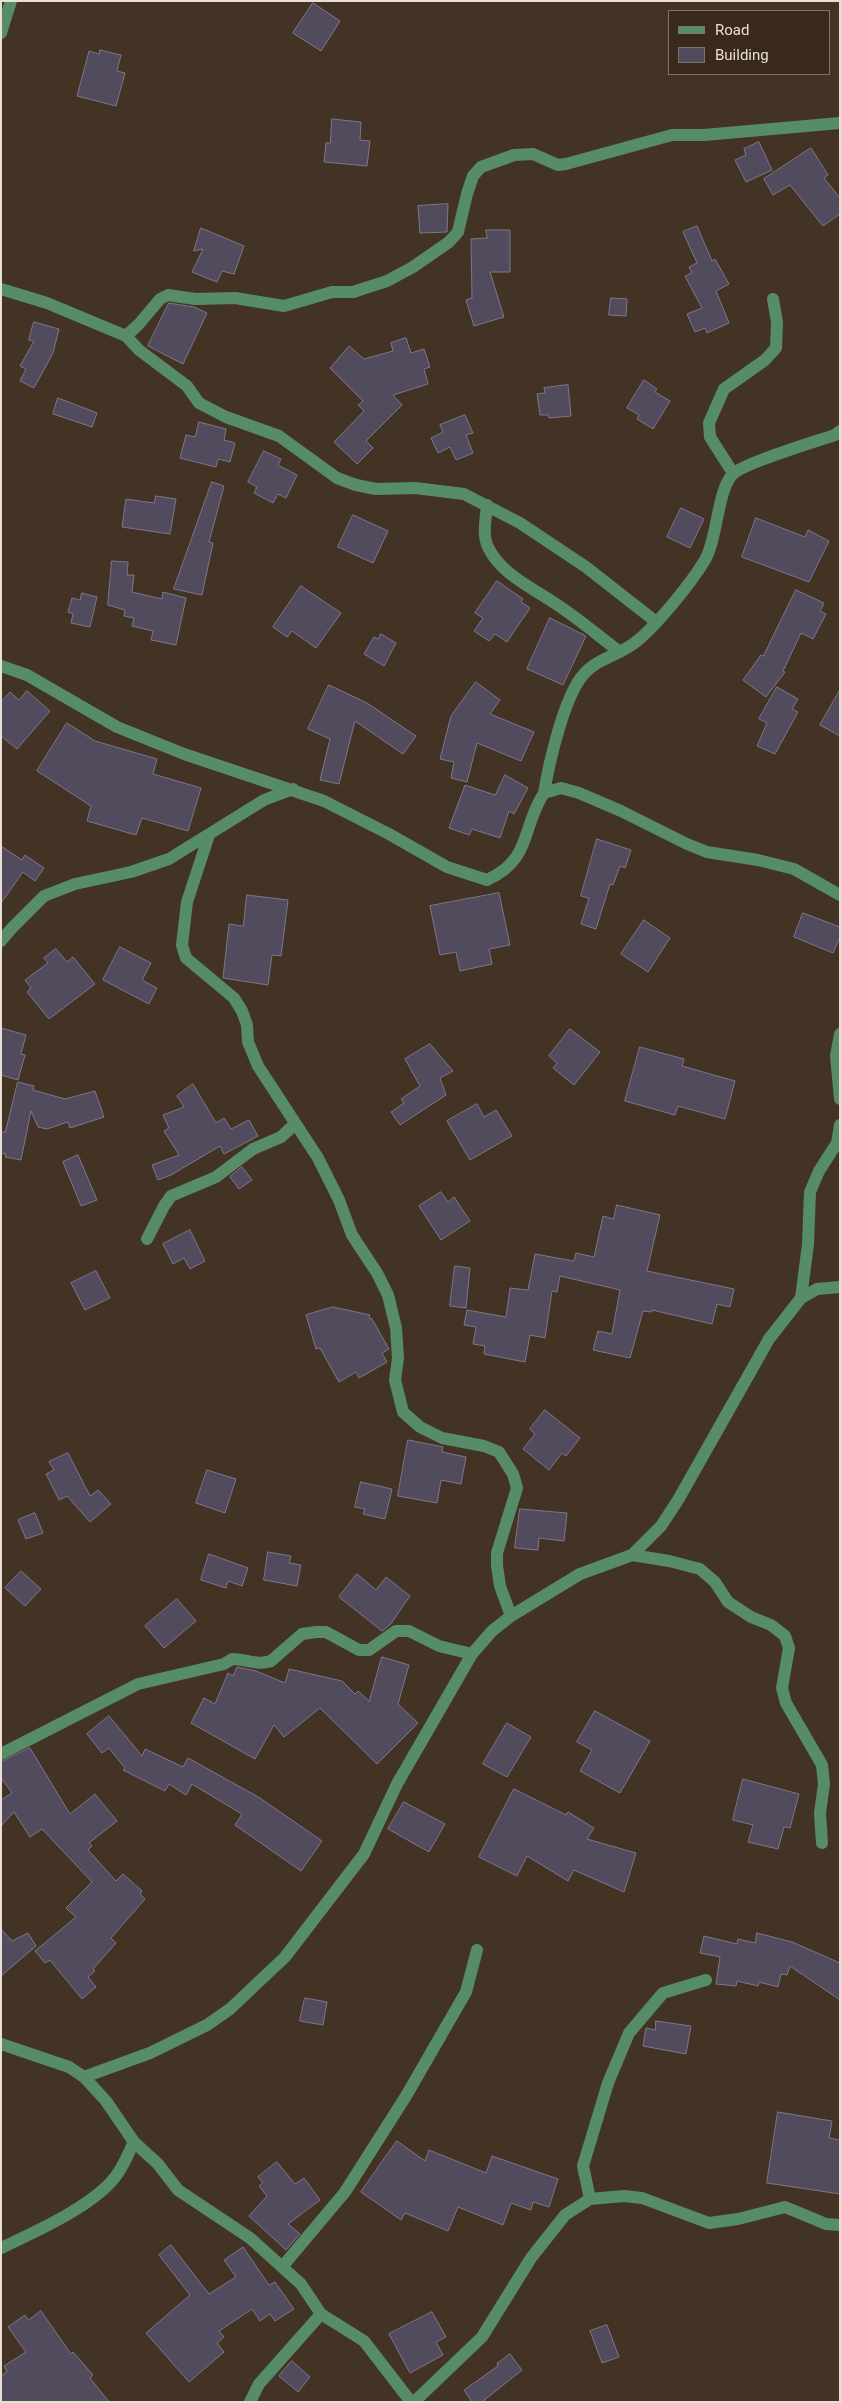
<!DOCTYPE html>
<style>
body{margin:0}
#map{position:relative;width:841px;height:2403px;overflow:hidden;background:#433325;font-family:Roboto,sans-serif}
canvas{display:block}
.frame{position:absolute;inset:0;border:2px solid #e9dfd6;pointer-events:none}
.legend{position:absolute;left:668px;top:10px;width:162px;height:65px;box-sizing:border-box;background:#38291b;border:1px solid #7f7266;margin:0;padding:6px 9px;list-style:none;font-size:15px;color:#e9dfd6}
.legend li{display:flex;align-items:center;gap:10px;height:25px}
.legend b{width:25px;border:1px solid #7f7266}
</style>
<div id="map">
<canvas width="841" height="2403"></canvas>
<div class="frame"></div>
<ul class="legend">
<li><b style="height:6px;background:#578c68"></b>Road</li>
<li><b style="height:14px;background:#524b5e"></b>Building</li>
</ul>
</div>
<script>
const context = document.querySelector('canvas').getContext('2d');
context.lineJoin = 'round';
function fill(path, color) { context.fillStyle = color; context.fill(path, 'evenodd'); }
function stroke(path, color, width, dash) { context.strokeStyle = color; context.lineWidth = width; context.lineCap = dash ? 'butt' : 'round'; context.setLineDash(dash || []); context.stroke(path); }
const building = new Path2D(`
 M313 3 340 21 321 51 293 33Z
 M100 50 121 55 117 71 125 73 116 106 77 96 89 51 99 54Z
 M332 119 361 122 360 140 370 141 367 166 324 162 326 143H330Z
 M759 142 772 170 746 182 735 160 746 155 744 149Z
 M811 148 828 175 824 178 840 198V214L823 226 790 185 773 195 764 179Z
 M448 204 447 232 420 233 418 206Z
 M697 226 712 261 715 259 729 284 716 291 729 323 707 333 705 328 695 332 687 314 702 308 685 276 692 273 689 267 697 263 683 232Z
 M201 228 244 246 234 274 222 271 217 282 192 272 203 249 194 251Z
 M486 230H510V272H490L504 317 474 326 466 300 472 298 471 239 487 238Z
 M611 298 627 299 626 316 609 315Z
 M169 303 194 307 207 313 183 364 148 346Z
 M34 322 59 329 53 353 34 388 20 381 26 369 20 366 34 341 29 340Z
 M406 338 411 353 424 349 430 367 424 369 428 384 393 395 402 405 366 441 373 448 357 464 334 442 364 411 358 405 363 401 330 368 349 346 364 359 393 351 391 343Z
 M644 380 657 389 655 392 670 401 653 429 637 419 639 415 627 408Z
 M568 385 571 416 549 418 548 415H540L537 394 545 393 544 388Z
 M58 398 97 413 92 427 53 414Z
 M465 415 473 433 466 435 473 453 456 460 450 447 438 453 431 438 443 432 440 425Z
 M199 422 226 429 224 440 235 443 230 462 218 459 216 467 180 458 186 435 195 437Z
 M264 451 281 459 278 465 297 475 286 498 278 494 273 503 254 493 257 487 248 482Z
 M212 482 224 486 209 542 213 543 202 595 174 589Z
 M156 496 176 499 170 534 122 527 126 499 154 503Z
 M681 508 704 519 690 548 667 537Z
 M353 515 388 531 373 563 338 547Z
 M756 518 805 537 808 530 829 541 809 582 742 557Z
 M112 561 128 562 127 575H134L132 592 162 599 163 592 186 598 176 645 151 640 153 631 132 626 134 618 124 616 125 610 108 605Z
 M497 581 523 599 521 602 530 608 507 642 495 634 489 641 474 631 483 618 475 613Z
 M301 586 341 613 316 648 292 631 287 637 273 627Z
 M796 590 824 603 820 611 826 614 813 639 801 633 783 671 785 672 766 697 743 680 761 655 763 656Z
 M82 593 97 597 90 627 71 623 73 614 68 612 72 598 80 600Z
 M550 618 586 636 563 685 527 669Z
 M381 634 396 643 384 666 364 654 374 637 378 639Z
 M476 682 500 700 490 714 534 732 521 761 477 743 467 782 451 778 454 762 440 759 451 716Z
 M329 685 367 703 416 736 403 754 355 721 339 784 320 780 330 739 308 729Z
 M777 687 798 699 792 709 798 712 775 754 757 746 767 723 759 719Z
 M840 690V736L820 725Z
 M27 691 50 711 17 749 1 736V702L10 692 19 700Z
 M67 723 95 741 157 759 153 774 201 788 188 831 142 818 136 835 87 821 91 806 37 771Z
 M505 775 528 788 514 814 509 811 500 838 472 829 469 835 449 828 465 785 495 795Z
 M597 839 631 850 625 868 620 866 613 885 610 884 596 929 581 924 589 898 581 896Z
 M1 846 22 860 25 855 44 868 35 881 23 872 1 903Z
 M499 893 510 945 489 949 492 964 460 971 456 952 440 955 430 906Z
 M247 895 288 900 281 956 272 955 268 985 223 978 229 924 243 926Z
 M803 913 840 927V937L833 953 794 937Z
 M644 920 670 938 648 972 621 954Z
 M120 947 151 963 142 980 157 988 149 1004 103 980Z
 M56 949 67 962 73 957 95 984 49 1019 27 992 31 988 25 980 48 963 44 958Z
 M1 1028 26 1035 21 1054 25 1055 18 1080 1 1075Z
 M570 1029 600 1052 574 1085 553 1068 557 1063 549 1056Z
 M430 1044 453 1071 440 1078 446 1095 400 1125 391 1112 404 1103 401 1099 420 1086 405 1059Z
 M640 1047 684 1059 682 1066 735 1081 725 1119 678 1106 675 1115 625 1101Z
 M18 1082 34 1086 33 1090 65 1099 95 1091 104 1117 70 1128 68 1122 47 1129 38 1127 31 1111 21 1160 5 1157 6 1154 1 1153V1132H5Z
 M193 1084 216 1123 224 1118 231 1129 249 1120 258 1136 224 1154 220 1146 171 1175 158 1180 152 1165 179 1155 164 1131 169 1128 163 1115 184 1107 177 1096Z
 M477 1104 484 1117 496 1110 512 1136 470 1160 447 1121Z
 M78 1155 97 1200 81 1206 63 1162Z
 M242 1167 252 1180 239 1189 230 1177Z
 M441 1192 448 1202 454 1197 470 1221 441 1240 419 1206Z
 M617 1205 660 1215 647 1271 734 1289 730 1307 717 1304 712 1324 652 1310V1312L643 1311 630 1358 593 1350 598 1331 612 1334 620 1290 560 1276 557 1292 552 1291 545 1338 530 1335 525 1362 484 1354 485 1346 473 1344 476 1327 464 1325 467 1310 506 1317 510 1288 528 1290 535 1254 574 1261 576 1253 594 1257 603 1216 613 1219Z
 M190 1230 205 1261 190 1269 184 1258 173 1264 163 1244Z
 M455 1266 470 1268 466 1308 450 1306Z
 M96 1271 110 1298 85 1310 71 1283Z
 M333 1307 370 1315 369 1318 372 1319 389 1349 382 1353 387 1362 359 1378 356 1372 339 1382 320 1348 316 1349 306 1315Z
 M545 1410 580 1438 566 1456 562 1453 549 1470 523 1449 535 1434 530 1429Z
 M408 1440 443 1447 442 1452 466 1457 461 1484 441 1480 437 1503 398 1496Z
 M68 1453 90 1496 98 1490 111 1504 90 1522 67 1496 59 1500 46 1474 54 1470 49 1462Z
 M207 1470 236 1479 225 1513 196 1503Z
 M361 1482 392 1489 385 1519 363 1514 365 1509 355 1507Z
 M520 1509 567 1513 564 1541 539 1538 538 1550 515 1548Z
 M35 1513 43 1533 26 1539 18 1520Z
 M268 1552 291 1556 289 1563 301 1565 297 1586 264 1580Z
 M209 1554 248 1568 242 1586 228 1581 226 1588 201 1580Z
 M21 1571 41 1589 25 1606 5 1588Z
 M357 1574 376 1590 386 1577 410 1596 390 1625 382 1631 339 1597Z
 M177 1599 196 1621 164 1648 145 1626Z
 M382 1657 409 1665 398 1704 418 1723 377 1764 320 1708 284 1737 274 1725 255 1759 191 1723 204 1698 215 1704 228 1673 233 1676 237 1667 256 1671 285 1683 289 1669 342 1681 355 1694 358 1691 369 1701Z
 M595 1711 650 1741 620 1793 580 1771 592 1750 577 1742Z
 M109 1716 142 1756 145 1749 183 1767 188 1758 260 1798 322 1841 301 1871 235 1825 242 1814 192 1784 186 1795 169 1784 165 1791 123 1770 125 1768 109 1748 102 1753 87 1734Z
 M507 1723 531 1737 507 1777 483 1764Z
 M30 1748 70 1814 95 1794 117 1821 89 1843 92 1846 88 1850 116 1881 123 1874 142 1891 140 1894 145 1899 111 1938 116 1943 93 1969 95 1971 88 1977 96 1987 82 1999 50 1960 45 1963 35 1951 76 1917 66 1908 92 1882 42 1829 30 1837 14 1812 1 1826V1800L12 1793 1 1778V1762Z
 M743 1779 799 1794 790 1828 784 1827 778 1849 748 1842 753 1825 733 1820Z
 M514 1789 566 1815 568 1812 594 1828 587 1839 636 1853 624 1892 574 1870 568 1881 527 1856 517 1876 479 1857Z
 M404 1802 445 1824 429 1852 388 1829Z
 M1 1929 12 1941 28 1933 36 1946 1 1976Z
 M757 1933 792 1942 840 1963V2000L790 1966 787 1975 781 1974 778 1987 759 1982 758 1986 737 1981 736 1986 716 1984 720 1957 700 1953 704 1936 737 1944 738 1939 755 1943Z
 M305 1998 327 2002 323 2025 300 2021Z
 M656 2021 691 2026 686 2054 643 2046 646 2028 655 2030Z
 M778 2112 832 2121 829 2138 840 2140V2194L767 2183Z
 M397 2141 425 2161 429 2150 486 2173 492 2156 558 2179 549 2207 533 2202 531 2210 511 2203 503 2225 458 2207 448 2231 405 2213 401 2220 361 2192Z
 M277 2162 295 2184 304 2178 320 2200 288 2224 300 2234 286 2250 249 2216 267 2196 259 2186 263 2183 258 2177Z
 M171 2245 209 2294 236 2277 224 2260 243 2247 269 2285 275 2282 294 2309 275 2321 270 2314 260 2321 252 2309 219 2331 224 2337 217 2343 224 2352 189 2382 146 2333 190 2295 159 2255Z
 M41 2311 71 2354 73 2352 93 2375 90 2378 109 2402H1V2376L7 2372 4 2366 26 2352 8 2327 25 2315 28 2320Z
 M432 2312 446 2337 436 2342 443 2355 410 2373 389 2334Z
 M607 2325 619 2357 602 2363 590 2331Z
 M510 2354 522 2370 482 2402H472L464 2390 498 2366 497 2364Z
 M292 2361 310 2377 298 2392 279 2376Z`);
fill(building, '#524b5e');
stroke(building, '#7e768b', 1);
stroke(new Path2D(`
 M1 33 11 1
 M1 289 47 303 126 336 139 350 187 386 199 403 226 417 279 436 337 478 356 485 376 489 415 488 464 494 520 523 586 567 655 621
 M126 336 139 324 160 299 168 295 195 299 235 298 284 306 332 292H353L387 281 413 267 449 242 458 232 467 194 473 176 481 167 514 155 533 154 558 165 566 164 672 135H704L840 123
 M733 473 710 437 709 423 724 389 765 360 776 348 777 322 773 299
 M487 505C486 518 482 535 488 547 501 575 535 589 559 606 580 620 600 637 620 652
 M1 666 27 675 117 727 184 754 324 801 389 834 447 867 487 880C532 860 521 828 544 793L561 788 579 793 621 811 687 844 707 852 758 860 794 869 840 895
 M544 793C549 763 564 697 583 675 597 658 621 655 637 641 657 625 692 582 705 560 718 537 717 490 733 474 744 463 817 441 835 435L840 431
 M209 835 187 902 182 945 186 958 234 998 242 1011 247 1025 248 1042 258 1066 318 1158 339 1200 352 1235 377 1273 388 1295 396 1328 398 1358 395 1380 403 1412 420 1427 442 1438 484 1446 499 1452 513 1474 517 1488 497 1553V1566L500 1586 511 1616
 M1 941 11 929 44 896 75 884 131 872 169 859 264 800 293 789
 M840 1034 836 1056 840 1099
 M147 1239 164 1206 171 1196 216 1177 253 1149 281 1137 295 1124
 M801 1298 808 1244 810 1192 819 1171 837 1143 840 1125
 M632 1555 669 1561 700 1569 715 1582 728 1602 751 1617 771 1625 785 1636 789 1648 782 1688 786 1703 822 1765 824 1784 820 1813 822 1843
 M1 1754 138 1684 224 1664 232 1659C246 1659 257 1666 271 1661L302 1634 316 1632H326L359 1650H369L396 1631H409L439 1646 472 1654
 M1 2044 69 2067 84 2077 106 2101 134 2142 158 2164 178 2190 250 2238 301 2284 321 2314 364 2341 411 2402
 M84 2077 150 2053 207 2025 230 2009 285 1957 364 1854 397 1784 472 1654 492 1631 511 1616 580 1574 632 1555 661 1526 678 1500 769 1339 801 1298 817 1289 840 1287
 M590 2199 583 2166 608 2083 629 2033 663 1993 706 1980
 M1 2248C35 2232 98 2204 118 2173 125 2163 129 2152 134 2142
 M282 2267 345 2192 406 2096 466 1992 477 1950
 M250 2402 259 2384 321 2314
 M414 2402 482 2337 531 2258 565 2215 590 2199 624 2196 642 2198 709 2223 738 2219 785 2207 826 2224 840 2225`), '#578c68', 12);
</script>
